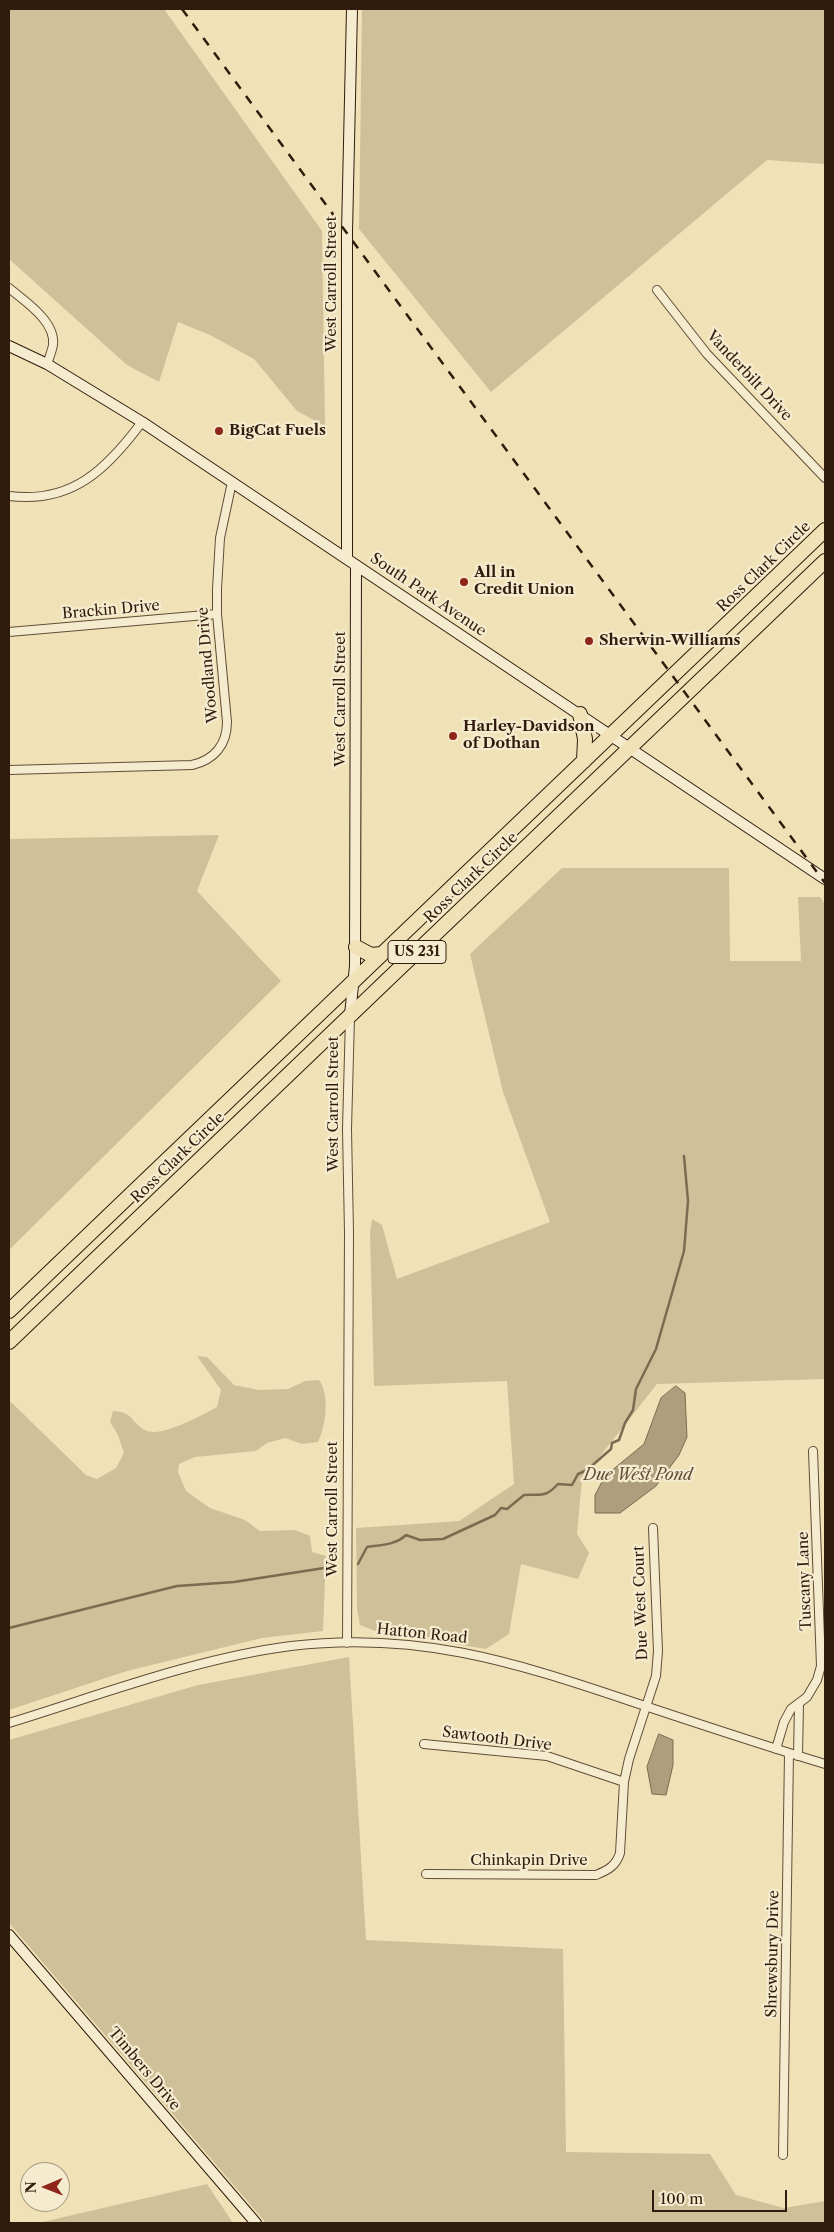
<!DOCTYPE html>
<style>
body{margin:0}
#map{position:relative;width:834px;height:2232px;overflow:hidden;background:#f0e2b6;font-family:"Libre Caslon Text",serif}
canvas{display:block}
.frame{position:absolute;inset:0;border:10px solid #311b0d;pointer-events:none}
.north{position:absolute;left:20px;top:2162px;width:50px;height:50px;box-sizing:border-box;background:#f5ecd0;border:1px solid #a79882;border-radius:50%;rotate:269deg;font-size:14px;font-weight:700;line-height:20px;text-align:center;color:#311b0d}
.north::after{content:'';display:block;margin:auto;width:18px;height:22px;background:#8f2418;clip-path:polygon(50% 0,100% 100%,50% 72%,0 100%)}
.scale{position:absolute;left:652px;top:2190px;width:135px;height:22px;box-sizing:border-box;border:2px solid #311b0d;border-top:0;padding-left:6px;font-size:15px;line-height:18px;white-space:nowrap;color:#311b0d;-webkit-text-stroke:4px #f5ecd0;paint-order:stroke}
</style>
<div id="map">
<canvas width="834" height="2232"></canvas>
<div class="frame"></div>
<div class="north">N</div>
<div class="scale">100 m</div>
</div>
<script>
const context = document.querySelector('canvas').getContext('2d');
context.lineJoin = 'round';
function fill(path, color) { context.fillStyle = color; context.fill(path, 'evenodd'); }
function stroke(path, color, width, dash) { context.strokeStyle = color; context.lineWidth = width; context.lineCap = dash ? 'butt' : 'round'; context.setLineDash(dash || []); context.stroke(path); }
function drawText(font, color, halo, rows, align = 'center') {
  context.font = font + ' "Libre Caslon Text",serif'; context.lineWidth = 4.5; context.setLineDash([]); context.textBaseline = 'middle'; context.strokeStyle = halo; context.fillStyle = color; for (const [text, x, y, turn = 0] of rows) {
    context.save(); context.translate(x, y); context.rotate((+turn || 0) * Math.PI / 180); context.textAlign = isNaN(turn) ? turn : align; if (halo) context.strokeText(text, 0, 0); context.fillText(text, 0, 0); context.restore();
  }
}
fill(new Path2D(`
 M9 9H164L322 231 325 426 297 411 254 359 210 335 178 322 159 382 127 365 9 259Z
 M362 9H825V164L767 160 491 392 359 229Z
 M219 835 197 891 281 981 9 1250V839Z
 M562 868H729L730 961H801L798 897H820L825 904V1379L657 1384 582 1479 577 1534 589 1553 578 1579 521 1564 509 1634 486 1649 375 1631 360 1625 357 1609 356 1528 459 1521 514 1484 507 1381 374 1386 370 1234 372 1219 382 1225 397 1279 550 1222 503 1092 470 954Z
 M197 1356 207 1357 234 1385 259 1390 288 1389 305 1381 319 1380C330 1395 326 1426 318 1442L302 1444 285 1438 267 1443 256 1451 195 1457 179 1464 178 1472 186 1491 210 1508 245 1520 260 1531 295 1530 310 1536 312 1552 326 1556 323 1631 262 1638 127 1671 9 1710V1404L11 1402 86 1475 97 1479 116 1468 124 1453 118 1435 110 1422 113 1411C134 1412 129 1421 145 1430 160 1439 202 1415 217 1407L221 1390Z
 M349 1657 366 1940 563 1949 566 2152 710 2154 736 2195 784 2208 825 2201V2223H266L9 1923V1740L198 1685Z
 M207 2184 233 2223H38Z`), '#d0c099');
const water = new Path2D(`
 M676 1386 685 1393 687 1437 679 1455 656 1486 620 1513H595V1495L605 1476 644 1444 661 1398Z
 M659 1734 673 1740V1765L666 1795 652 1794 647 1767Z`);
fill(water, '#af9e7d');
stroke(water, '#7d6a50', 1);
stroke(new Path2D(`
 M358 1564 367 1547C380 1545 396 1545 406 1535L420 1540 443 1539 495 1515 501 1508 507 1509 524 1495C542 1494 545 1498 558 1484L572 1485 578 1474 587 1470 611 1449 612 1443 619 1440 625 1423 633 1410 636 1389 656 1349 684 1251 688 1201 684 1156
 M9 1628 177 1586 234 1582 337 1566`), '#7d6a50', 2.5);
const street = new Path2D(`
 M9 288C24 301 56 321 53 345 52 351 49 358 47 364
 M657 290 707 354 825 478
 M9 496C72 504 107 469 142 422
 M9 632 217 614
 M9 770 192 765C214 760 227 745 227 722L217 614V589L220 538 232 482
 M347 1643 349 1233 347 1129 350 1017
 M9 1723C100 1695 197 1658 291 1646 416 1631 511 1661 627 1700 693 1722 759 1744 825 1764
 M424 1744 547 1756 624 1782
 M776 1749 784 1722 791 1709 807 1697 817 1680 821 1666 813 1451
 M798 1756 799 1704
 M426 1874 596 1875C608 1870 616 1866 620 1853L624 1782 629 1759 656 1676 658 1651 653 1528
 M783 2155 789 1753`);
const secondary = new Path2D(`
 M9 346 47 364 142 422 825 879
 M347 559V232L352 9
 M350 1015 355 966 356 565
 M9 1935 256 2223`);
const highway = new Path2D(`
 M580 714 585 739 584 761
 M356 947 371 955 382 954
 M9 1311 825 530
 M9 1342 825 561`);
stroke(street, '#614d37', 10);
stroke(secondary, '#311b0d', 12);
stroke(highway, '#311b0d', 16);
stroke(street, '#f5ecd0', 8);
stroke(secondary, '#f5ecd0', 10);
stroke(highway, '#f0e2b6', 14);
stroke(new Path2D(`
 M182 9 825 883`), '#311b0d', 2.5, [9, 9]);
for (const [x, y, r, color] of [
 [219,431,5,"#8f2418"],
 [464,582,5,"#8f2418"],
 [589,641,5,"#8f2418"],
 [453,736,5,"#8f2418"]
]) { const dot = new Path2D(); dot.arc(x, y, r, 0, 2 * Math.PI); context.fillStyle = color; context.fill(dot); stroke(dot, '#f5ecd0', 2); }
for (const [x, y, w] of [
 [417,952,58]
]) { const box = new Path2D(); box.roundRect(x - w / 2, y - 11.5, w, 23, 4); context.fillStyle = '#f5ecd0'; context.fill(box); stroke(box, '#311b0d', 1); }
drawText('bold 14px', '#311b0d', null, [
 ["US 231",417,952]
]);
drawText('15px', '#311b0d', '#f5ecd0', [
 ["West Carroll Street",332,284,-90],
 ["Vanderbilt Drive",749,376,47],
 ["Ross Clark Circle",764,567,-44],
 ["South Park Avenue",428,595,34],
 ["Brackin Drive",111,610,-5],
 ["Woodland Drive",208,665,-95],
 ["West Carroll Street",341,699,-90],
 ["Ross Clark Circle",471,878,-44],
 ["West Carroll Street",334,1104,-90],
 ["Ross Clark Circle",178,1158,-44],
 ["West Carroll Street",333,1509,-90],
 ["Tuscany Lane",805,1581,-92],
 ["Due West Court",641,1603,-92],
 ["Hatton Road",422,1634,6],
 ["Sawtooth Drive",497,1739,7],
 ["Chinkapin Drive",529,1861],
 ["Shrewsbury Drive",773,1954,-89],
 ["Timbers Drive",144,2069,50]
]);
drawText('bold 15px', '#311b0d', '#f5ecd0', [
 ["BigCat Fuels",229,431],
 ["All in",474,573],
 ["Credit Union",474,590],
 ["Sherwin-Williams",599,641],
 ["Harley-Davidson",463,727],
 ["of Dothan",463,744]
], 'left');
drawText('italic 16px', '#634f3a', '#f5ecd0', [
 ["Due West Pond",638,1475]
]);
</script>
